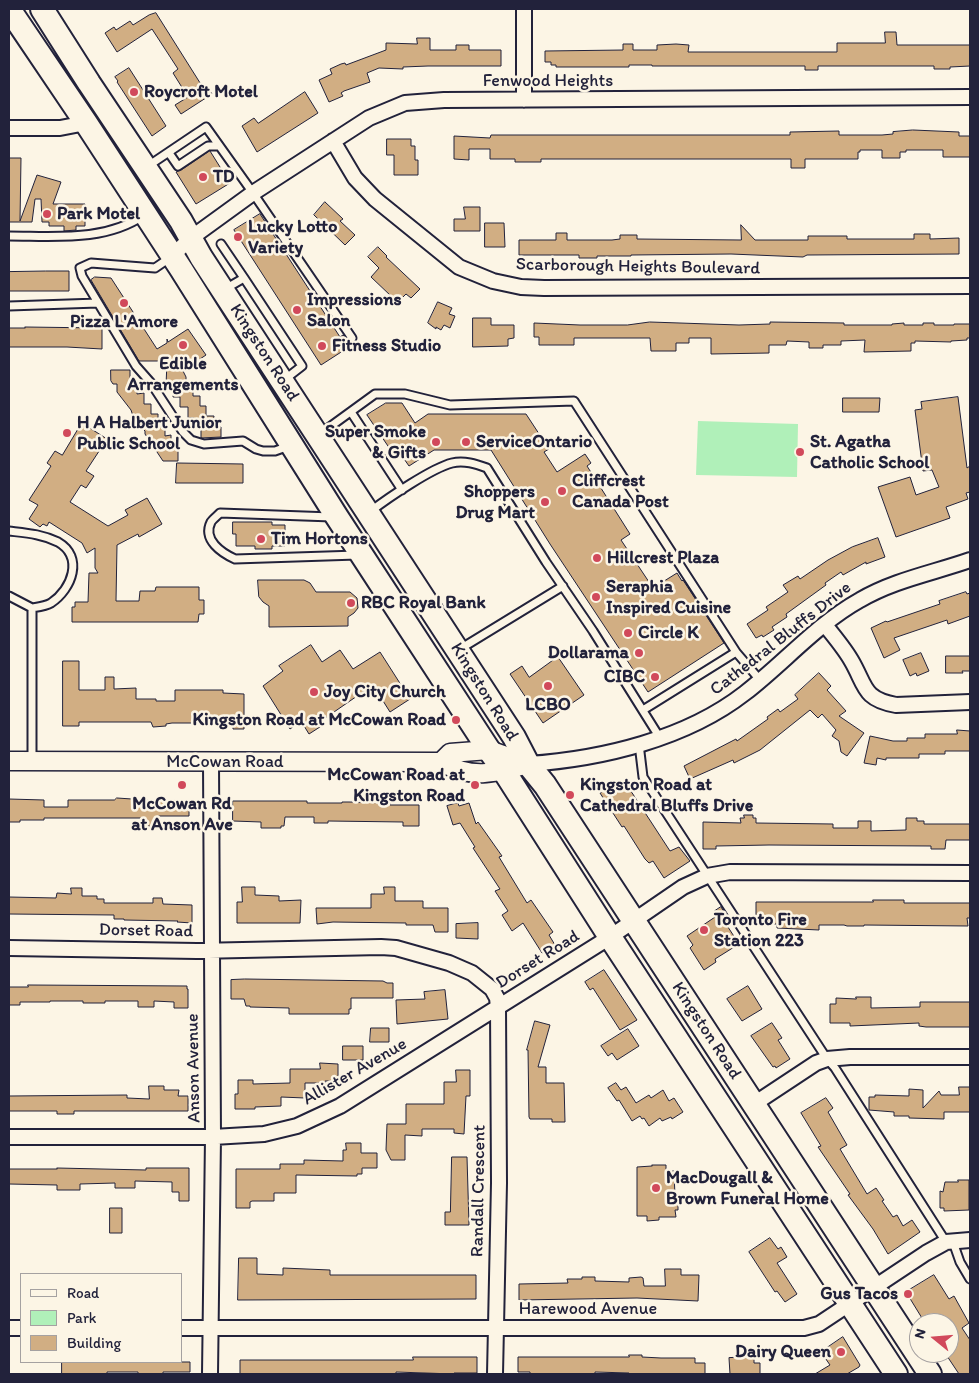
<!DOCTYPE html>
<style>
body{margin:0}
#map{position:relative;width:979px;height:1383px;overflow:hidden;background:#fcf5e5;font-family:Itim,sans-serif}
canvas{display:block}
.frame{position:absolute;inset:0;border:10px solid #22223b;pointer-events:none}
.legend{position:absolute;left:20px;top:1273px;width:162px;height:90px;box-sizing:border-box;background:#fcf5e5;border:1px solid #a5a1a1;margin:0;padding:6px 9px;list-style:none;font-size:15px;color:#22223b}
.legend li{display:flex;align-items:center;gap:10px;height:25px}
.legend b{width:25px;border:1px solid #a5a1a1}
.north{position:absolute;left:909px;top:1313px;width:50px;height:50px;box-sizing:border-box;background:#fcf5e5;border:1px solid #a5a1a1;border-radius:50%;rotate:287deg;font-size:14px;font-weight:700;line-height:20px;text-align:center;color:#22223b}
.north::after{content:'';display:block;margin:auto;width:18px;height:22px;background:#d1495b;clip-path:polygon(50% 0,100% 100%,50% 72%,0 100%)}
</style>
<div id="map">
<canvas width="979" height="1383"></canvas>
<div class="frame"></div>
<ul class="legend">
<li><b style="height:6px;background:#fcf5e5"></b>Road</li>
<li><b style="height:14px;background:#b0f0b9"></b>Park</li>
<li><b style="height:14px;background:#d1ae83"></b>Building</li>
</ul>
<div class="north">N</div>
</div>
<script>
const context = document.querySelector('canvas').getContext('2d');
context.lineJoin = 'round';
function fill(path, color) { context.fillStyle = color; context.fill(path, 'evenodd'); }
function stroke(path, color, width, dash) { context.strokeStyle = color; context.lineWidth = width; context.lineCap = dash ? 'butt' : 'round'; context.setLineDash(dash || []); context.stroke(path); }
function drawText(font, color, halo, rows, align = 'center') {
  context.font = font + ' Itim,sans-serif'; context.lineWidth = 5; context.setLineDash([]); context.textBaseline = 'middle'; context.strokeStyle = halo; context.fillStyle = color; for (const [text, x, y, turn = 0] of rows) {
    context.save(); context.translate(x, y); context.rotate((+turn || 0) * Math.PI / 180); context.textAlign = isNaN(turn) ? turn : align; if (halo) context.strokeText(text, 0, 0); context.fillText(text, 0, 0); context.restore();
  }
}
fill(new Path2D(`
 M698 421 798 424 797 477 696 475Z`), '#b0f0b9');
const building = new Path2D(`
 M156 13 202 86 205 84 212 94 181 114 175 105 188 97 173 73 178 69 152 29 117 52 105 33 114 27 116 30 130 21 133 25 149 15Z
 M885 32H896L897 45H970V66L950 67V69H934V66H818V70H805V66H652V65H629V67H556V65H551V62H545V51L623 50V44H633V50H657V45L676 44 689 45 688 52H837V43H885Z
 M417 38H430V50H456V45H469V50H501V66H428L403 67V69L379 68 367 73 370 82 344 91 341 93 343 96 329 102 319 80 332 74 330 69 341 64 345 63 346 65 386 50V43L417 44Z
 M129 68 166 126 152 136 117 82 118 81 115 77Z
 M305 92 318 113 257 152 242 126 254 118 258 123Z
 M913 130 959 132V136H970V157H943V150H906V152H900V158H882V150H860V152H858V159H805V168H791V159H541V162H515V159H490V149H469V160L454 159V136L490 138 491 135H790V132L839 131V135H882L893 134V132Z
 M387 139H411V146H415V160H418V175H394V155H387Z
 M210 151 230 183 196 204 176 172 181 170Z
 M9 158H21L20 221 37 175 61 182 53 204H85V226H76V230L64 231V226H49V222H42L41 199H35L32 222H9Z
 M325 202 343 219 340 221 355 235 345 245 314 215Z
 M464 207H480V231H454V219H465Z
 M260 214 340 337 343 335 351 344 348 346 349 347 321 365 234 230Z
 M485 223H504L505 247H485Z
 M741 225 755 240H808V236H847V239H914V234H930V239L959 238V254L807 255 803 257 731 254 631 255V256H597V258H579V255H519V240H556V233H567V240H612L620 239V235H637V239L741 240Z
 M378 247 387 256 386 257 420 289 411 298 406 294 394 306 387 300 391 296 371 277 379 268 368 257Z
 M46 271H69V291H9V272Z
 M95 277 111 278 157 349 167 343V339L168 342 188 329 206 355 197 361H178L186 377V385H193V396H200V406H206V416H214L213 427H221V437L201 438V429H194V418H188V407H180V397H173L174 386H166L167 361H139L91 280Z
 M438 302 452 308 449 314 455 316 450 328 444 325 441 330 436 327V329L428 323Z
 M473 318H491V325H514V338L508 339V346L473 347Z
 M650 322 739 325 770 324V322L844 323V325H892V324L904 323V325H923V323H934V325H954V324H970V338H967V340L951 341V342L915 341V343H911V351L864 352 865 340 841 341V345H823V348H809V342L787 341 786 345H769V353L711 354V338H689V343H676V351H651L650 338H574V345H539V337H534V323L580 325H627Z
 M25 327 102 328V349L67 347H9V328H25Z
 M111 370H130V383H137V394L144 393V404H151V414H158V425H165V436L171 435V446H178V461H163L145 434V431L138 424V416H133L131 410 117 392V384H113L111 381Z
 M958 397 967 468 970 466V492L966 493 968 499 946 507 950 518 896 537 878 487 910 477 916 495 939 487 932 470 923 471 915 410 922 409 921 402Z
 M843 398H880L879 412H843Z
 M386 403H402L415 423 428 414H526L549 449 544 452 557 472 585 454 591 463 587 466 630 534 621 540 653 588 677 573 682 581 683 580 724 643 648 692 550 544 491 450H434L409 466 395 446 390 449 367 415Z
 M82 423 107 439 86 471 94 476 86 488 81 485 70 502 108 526 128 515 125 510 147 498 162 524 139 537 138 534 117 545 116 601H139L140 591H155L156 587H199V600H204V614H199L198 622H72V607H75V602H88L89 573H98L95 568V548L87 553 82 543 49 522 47 526 43 524 40 527 29 519 38 505 29 500 51 466 47 463 55 451 62 455Z
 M177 463 243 464V483H176Z
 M233 522H272V525H285V546H272V549H255V546H236V534H233Z
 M878 538 885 557 866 564V562L843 575 841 572 825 583 826 585 786 614 787 617 772 627 774 630 763 637 762 635 756 638 747 624 768 610 766 607 788 592 783 585 798 576 800 579 828 560 852 547Z
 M258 580H304L310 583 316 592H350L357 598 358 608 354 613 348 617V626L269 627V606L263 602 259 597Z
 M966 592 967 594 970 593V616L948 624 947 620 894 638 900 650 884 658 871 628 886 621 887 622 940 604 939 601Z
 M311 645 322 662 340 650 353 669 380 652 410 699 390 712 373 685 321 721 323 725 309 734 301 721 290 729 263 686 283 671 279 666Z
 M921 653 929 671 917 676 916 673 910 676 903 660Z
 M946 656H970V671H962L963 673H946Z
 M558 657 584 695 543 723 510 674 522 666 529 677Z
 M63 661H79V690H105V677H114V689L136 688V699H156V701H175V690H223V693L244 694V729H233V726H202V723H172L166 724V726L153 727 151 722H79V726H63Z
 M819 673 831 686 827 690 846 711 839 716 864 733 847 756 841 752 839 741 832 736 836 730 822 714 818 718 810 710 760 750 734 763 733 760 690 779 684 766 736 739 737 741 768 719 767 717 778 709 780 712 798 699 795 695Z
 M957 730 970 731V751H945V754H919V758H886V760L877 758 876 765 864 763 870 736 893 741H907V738H925V734H957Z
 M625 782 670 851 679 847 690 861 664 878 653 861 649 863 645 859 624 826 622 827 600 793 610 786 613 790Z
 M117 798 132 799V800H189V816H158V826H144L143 818H44V820H20V822H9V799L44 800V807H68V800H114Z
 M233 801H307V803H342V802H349L390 803V805H419V826H403V822L328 821V823H314V817H285L284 826H281V828H261V822L233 821Z
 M458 803 459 806 469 803 476 824 478 822 502 856 499 857 527 903 531 900 553 932 549 935 555 945 542 953 523 923 512 931 502 915 508 911 495 891 500 889 473 848 475 847 460 823 453 825 447 806Z
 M744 815H753V818H756V823L833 824V828H858V821H871V831L906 830V818H917V821H924V824H970V840H946L945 849H931V846L769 845 716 846V849H703V822L741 823 740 818H744Z
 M242 887H255V895L279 896V901L301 900 300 923H237V902H242Z
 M384 887H395V901H423V908H448V932H435L433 925H406V923L333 922 317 924 316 908H371V894H384Z
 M71 888H82V896H97V899H104V903H153V898H162L163 904 192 905V923L177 922 178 921 124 920V919H114V915L9 914V897L56 898 57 893 71 894Z
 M873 900H904V903H970V918H967L968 926 864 925V926H847L844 925H819V930L777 928V924H756V902H873Z
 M721 907 730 921 726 924 739 944 715 959 716 962 704 970 690 948 693 945 687 936 718 915 715 911Z
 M478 923V939L456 938V924Z
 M604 970 637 1020 620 1030 593 988 590 990 585 982Z
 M245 979 383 981 387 983H393V998H351V1009H349V1014H289V1008L250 1007V1006H246L244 999H231V980Z
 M28 985 187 986V989H188V1008H174V1002L154 1001V1007H138V1001H105V1003H83V1001H50V1002H20V1005H9V987H28Z
 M748 986 762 1009 742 1021 727 999Z
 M445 990 448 1019 397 1024 396 1000 425 999 424 992Z
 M856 997H871V1008L920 1007V1002H970V1027H926L919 1026V1023L850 1026V1023H830V1004H836V998L856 999Z
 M535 1021 550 1025 538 1067H546V1083H564L565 1122H552V1119H530L529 1117 528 1050H527Z
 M772 1023 782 1038 778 1040 790 1059 776 1068 775 1066 773 1067 751 1036Z
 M371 1028H389V1042H370Z
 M628 1029 639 1046 617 1060 612 1053 608 1056 601 1046Z
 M343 1046H363V1060H343Z
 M320 1063 338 1064V1081H325V1083H305V1098L281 1097V1106L255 1107V1109H235V1094H238V1080H253V1084L290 1083V1069H320Z
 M456 1070H470V1096H466L464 1134 454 1133V1129H422V1136L405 1135V1160H391L386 1150 387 1124H406V1104H444V1082H456Z
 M616 1083 621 1090 626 1087 636 1103 649 1095 651 1098 663 1090 669 1101 674 1098 683 1112 672 1119 671 1117 662 1121 660 1118 649 1126 644 1118 642 1119 640 1116 632 1121 619 1100 617 1101 608 1088Z
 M149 1086H164V1090H179L178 1096H188V1111H74V1114H57V1111H9V1096L127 1095V1098L149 1099Z
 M959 1087H970V1112H944V1119L909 1118V1116H894V1112L869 1110V1097H875V1095L909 1096V1089L923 1090V1108L939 1091 941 1095H959Z
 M826 1098 833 1108 828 1112 847 1145 840 1149 867 1194 876 1188 884 1200 882 1201 893 1217 897 1215 903 1226 912 1220 920 1232 888 1254 873 1229 848 1195 850 1194 818 1147 821 1146 801 1113Z
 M346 1143H361V1153H377V1168H362V1174H357V1176L296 1175V1193H274V1201H252L250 1202V1208H236V1169H280V1164H304V1160L343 1161V1150H346Z
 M452 1157H467L469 1225H445V1212H450Z
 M652 1165H666V1171H674L675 1197H678V1210H675L676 1217H659V1220L647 1221V1216H637V1167L652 1166Z
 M57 1168 146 1170V1168H189V1201H179V1192H172V1182L135 1181V1188H115V1183L80 1184V1190H57V1185L9 1184V1169H57Z
 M958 1180H969V1210L944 1211V1208H940V1191L943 1192 945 1182H958Z
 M110 1208H122V1233H110Z
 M770 1238 778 1249 781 1247 787 1257 777 1263 797 1294 785 1302 777 1291 775 1292 749 1252Z
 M239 1258H257V1274L283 1275V1268L330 1270V1275H476V1299L238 1300Z
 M665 1269H681V1275H699L698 1301 637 1298 519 1300V1284L568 1283 567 1279H582V1277H595V1281L629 1282V1278L641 1277 643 1278 644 1286H665Z
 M934 1275 949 1299 954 1296 969 1323 962 1328 970 1340V1374H959L945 1353H949V1323H925L906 1292Z
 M843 1337 860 1365 859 1367 847 1374H815L830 1365 821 1352Z
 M629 1355H642V1357L661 1358H695V1363H705V1374H629V1373L595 1372V1374H530V1372H518V1357H629Z
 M413 1357H477V1373H454V1374L396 1372V1374H240V1360H413Z
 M754 1357V1363H760V1374H730L729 1358Z
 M62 1362H190V1372H163V1374H138V1372H107V1374H62Z`);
fill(building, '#d1ae83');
stroke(building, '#22223b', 1);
const service = new Path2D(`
 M169 153 178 166 208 146H219
 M148 166 206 127 253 193 352 338
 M9 236C54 236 105 242 144 215
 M221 244 244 278
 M171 257 155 268 91 263 80 268 82 276 136 366 151 383 183 432 191 440 204 444 243 441 256 449 263 451H275L289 446
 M225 289 244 278 302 366 284 380
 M9 306 98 303
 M351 412 402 490
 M320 434 375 394H405L450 405 574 401 736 652 643 710
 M371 511C388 498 432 468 452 463 464 460 476 464 487 468L546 562 593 631 660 738
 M332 517 220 513C217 516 213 519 211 522 202 540 222 553 235 559L357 555
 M9 531C26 533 42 534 58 542 84 557 72 589 51 603 46 606 38 607 32 608L9 596
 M460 649 563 586
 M736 652 760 680
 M639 744 643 777 827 1059 835 1068 946 1242
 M32 760V608
 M953 1242 960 1262 970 1279`);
const minor = new Path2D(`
 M524 100V9
 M9 128H60L86 123
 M333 141 355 178 375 199 459 267 493 281 521 287 544 288 970 286
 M172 256 191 238 253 193 369 118 405 103 444 100 970 97
 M825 625C834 636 844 648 851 660 866 685 862 699 896 705L970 702
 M528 764C602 759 686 739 745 693 784 663 817 624 860 600 894 580 933 573 970 560
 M9 948 197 951 381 947 396 948 449 963 472 973 492 989 497 998 498 1007 499 1183 495 1374
 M754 1104 816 1063 827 1059 850 1057H970
 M9 1137H213L264 1134 297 1126 340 1106 610 937 683 887 707 876 730 872 970 873
 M9 1328H21
 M181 1328H804L819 1324 926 1253 946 1242 970 1240
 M210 1374 213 1137 211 762`);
const tertiary = new Path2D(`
 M9 761 441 762C473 780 495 773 528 764
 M441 762 450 753 489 750 528 764`);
const primary = new Path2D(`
 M9 9 86 123 181 269 337 517 489 750 504 771 610 937 896 1374
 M42 9 89 83 181 221 201 257 514 737 528 764 545 785 930 1374`);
stroke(service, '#22223b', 11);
stroke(minor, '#22223b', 18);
stroke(tertiary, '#22223b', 21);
stroke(primary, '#22223b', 26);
stroke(service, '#fcf5e5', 7);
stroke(minor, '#fcf5e5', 14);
stroke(tertiary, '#fcf5e5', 18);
stroke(primary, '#fcf5e5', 22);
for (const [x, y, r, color] of [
 [134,92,5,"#d1495b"],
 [203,177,5,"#d1495b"],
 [47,214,5,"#d1495b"],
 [238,237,5,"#d1495b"],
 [124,303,5,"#d1495b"],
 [297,310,5,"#d1495b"],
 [183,345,5,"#d1495b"],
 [322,346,5,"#d1495b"],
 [67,433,5,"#d1495b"],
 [436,442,5,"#d1495b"],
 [466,442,5,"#d1495b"],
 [800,452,5,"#d1495b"],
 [562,491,5,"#d1495b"],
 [545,502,5,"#d1495b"],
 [261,539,5,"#d1495b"],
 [597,558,5,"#d1495b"],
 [596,597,5,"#d1495b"],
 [351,603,5,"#d1495b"],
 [628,633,5,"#d1495b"],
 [639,653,5,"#d1495b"],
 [655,677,5,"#d1495b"],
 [548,686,5,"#d1495b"],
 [314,692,5,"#d1495b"],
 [456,720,5,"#d1495b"],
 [182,785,5,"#d1495b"],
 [475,785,5,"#d1495b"],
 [570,795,5,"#d1495b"],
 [704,930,5,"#d1495b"],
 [656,1188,5,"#d1495b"],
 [908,1294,5,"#d1495b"],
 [841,1352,5,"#d1495b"]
]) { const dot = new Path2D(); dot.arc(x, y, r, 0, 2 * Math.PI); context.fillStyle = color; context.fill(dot); stroke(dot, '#fcf5e5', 2); }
drawText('18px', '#22223b', '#fcf5e5', [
 ["Fenwood Heights",548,81],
 ["Scarborough Heights Boulevard",638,267,1],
 ["Kingston Road",264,353,57],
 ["Cathedral Bluffs Drive",781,639,-38],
 ["Kingston Road",484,692,58],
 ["McCowan Road",225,762],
 ["Dorset Road",146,931,1],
 ["Dorset Road",538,960,-32],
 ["Kingston Road",706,1031,57],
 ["Anson Avenue",194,1068,-91],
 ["Allister Avenue",355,1072,-30],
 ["Randall Crescent",479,1191,-89],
 ["Harewood Avenue",588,1309]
]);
drawText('bold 18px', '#22223b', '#fcf5e5', [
 ["Roycroft Motel",144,92],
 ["TD",213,177],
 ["Park Motel",57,214],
 ["Lucky Lotto",248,227],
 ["Variety",248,248],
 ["Impressions",307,300],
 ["Salon",307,321],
 ["Pizza L'Amore",124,322,"center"],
 ["Fitness Studio",332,346],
 ["Edible",183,364,"center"],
 ["Arrangements",183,385,"center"],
 ["H A Halbert Junior",77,423],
 ["Public School",77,444],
 ["Super Smoke",426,432,"right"],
 ["& Gifts",426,453,"right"],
 ["ServiceOntario",476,442],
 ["St. Agatha",810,442],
 ["Catholic School",810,463],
 ["Cliffcrest",572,481],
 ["Canada Post",572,502],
 ["Shoppers",535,492,"right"],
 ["Drug Mart",535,513,"right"],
 ["Tim Hortons",271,539],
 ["Hillcrest Plaza",607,558],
 ["Seraphia",606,587],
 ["Inspired Cuisine",606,608],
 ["RBC Royal Bank",361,603],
 ["Circle K",638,633],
 ["Dollarama",629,653,"right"],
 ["CIBC",645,677,"right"],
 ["Joy City Church",324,692],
 ["LCBO",548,705,"center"],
 ["Kingston Road at McCowan Road",446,720,"right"],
 ["McCowan Road at",465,775,"right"],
 ["Kingston Road",465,796,"right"],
 ["Kingston Road at",580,785],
 ["Cathedral Bluffs Drive",580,806],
 ["McCowan Rd",182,804,"center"],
 ["at Anson Ave",182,825,"center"],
 ["Toronto Fire",714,920],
 ["Station 223",714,941],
 ["MacDougall &",666,1178],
 ["Brown Funeral Home",666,1199],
 ["Gus Tacos",898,1294,"right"],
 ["Dairy Queen",831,1352,"right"]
], 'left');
</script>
